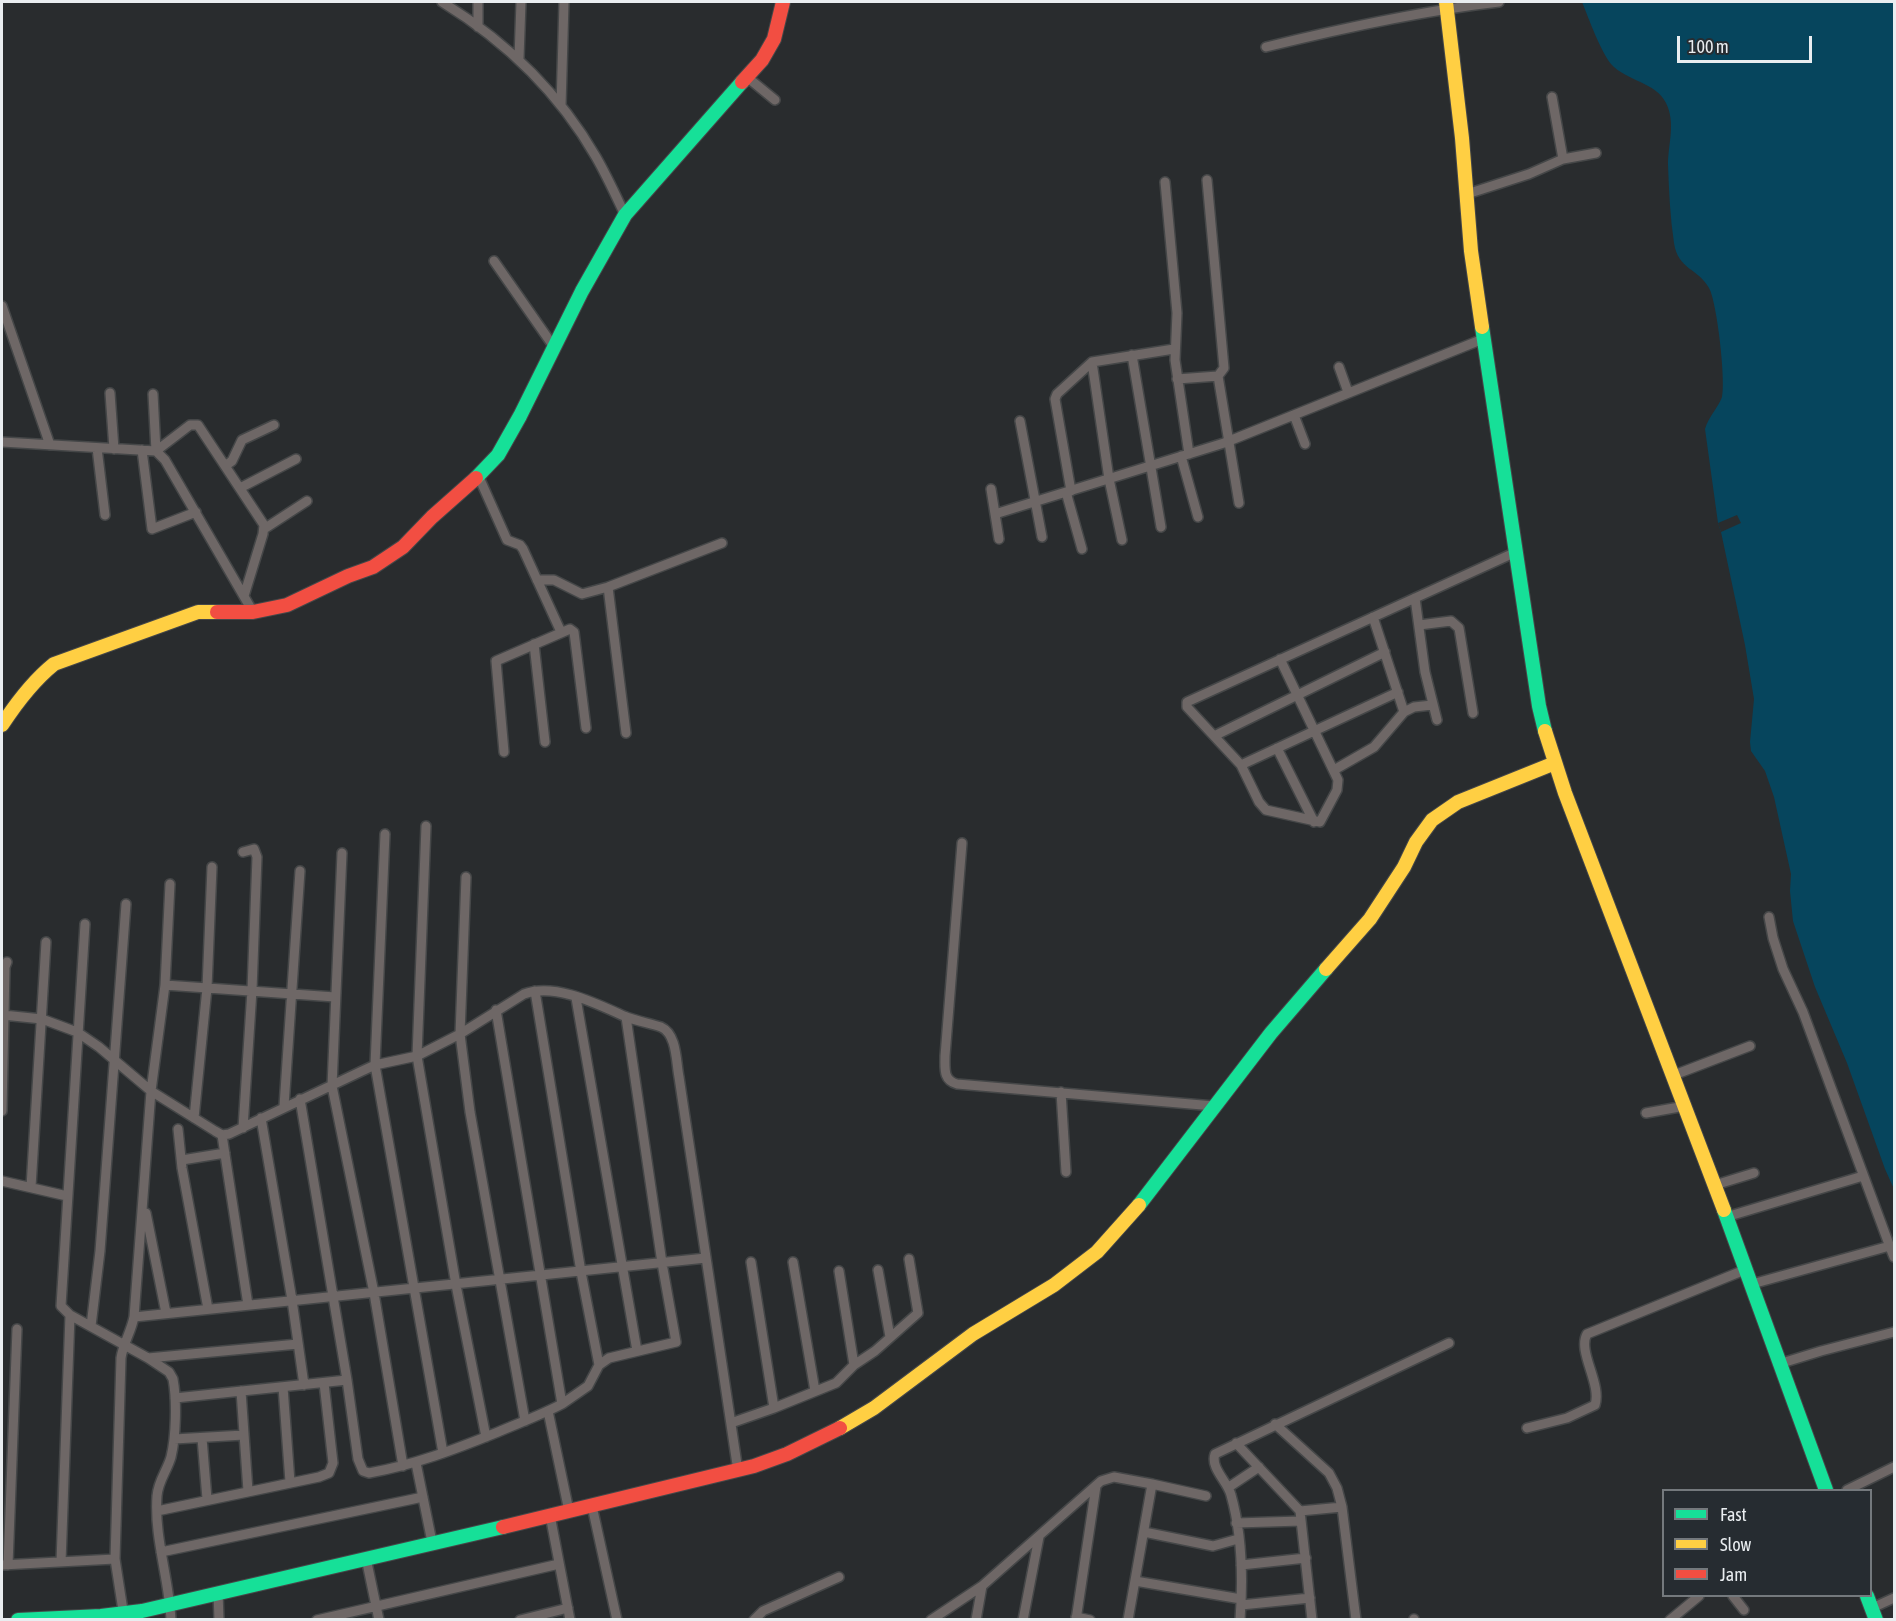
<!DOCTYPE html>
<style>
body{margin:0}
#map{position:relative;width:1896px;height:1621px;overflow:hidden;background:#292c2e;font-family:"Asap Condensed",sans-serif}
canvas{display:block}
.frame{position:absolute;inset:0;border:3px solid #e9edf0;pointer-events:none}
.legend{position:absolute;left:1662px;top:1489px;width:210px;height:108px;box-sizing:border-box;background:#262c31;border:2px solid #74797d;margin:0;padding:8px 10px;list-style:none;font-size:18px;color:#e9edf0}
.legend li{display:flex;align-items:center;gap:12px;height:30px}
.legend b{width:30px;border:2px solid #74797d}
.scale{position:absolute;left:1677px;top:36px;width:135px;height:27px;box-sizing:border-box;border:3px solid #e9edf0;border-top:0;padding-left:8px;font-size:18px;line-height:21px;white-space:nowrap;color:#e9edf0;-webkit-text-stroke:4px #262c31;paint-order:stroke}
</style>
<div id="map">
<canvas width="1896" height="1621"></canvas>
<div class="frame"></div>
<ul class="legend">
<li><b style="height:8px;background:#16e098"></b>Fast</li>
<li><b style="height:8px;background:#ffcf43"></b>Slow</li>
<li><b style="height:8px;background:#f24e42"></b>Jam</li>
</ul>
<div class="scale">100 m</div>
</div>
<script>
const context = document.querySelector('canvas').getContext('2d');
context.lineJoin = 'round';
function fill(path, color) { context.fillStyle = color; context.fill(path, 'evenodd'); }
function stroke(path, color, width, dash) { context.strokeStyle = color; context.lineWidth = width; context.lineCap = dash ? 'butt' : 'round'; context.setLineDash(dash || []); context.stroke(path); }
fill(new Path2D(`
 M1582 2H1894V1189L1885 1169 1847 1063 1815 987 1793 921 1790 891 1791 874 1774 797 1765 771 1751 751 1750 742 1754 699 1745 645 1721 532 1718 523 1705 429C1709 416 1718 408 1722 397 1726 381 1717 302 1709 288 1698 268 1678 270 1674 243 1670 217 1669 191 1668 165 1668 144 1676 123 1666 103 1656 82 1626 81 1611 64 1600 50 1589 19 1582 2Z`), '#06455d');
fill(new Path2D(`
 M1737 515 1741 523 1721 532 1718 523Z`), '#292c2e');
const street = new Path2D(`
 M442 2C507 42 558 91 596 157 607 176 616 196 625 215
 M478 27V2
 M1266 47C1343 28 1420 11 1499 2
 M519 58 521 2
 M747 77 775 100
 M1552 97 1563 159
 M561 106 564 2
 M1207 180 1224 368 1218 376 1239 503
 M1165 182 1177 313 1175 360 1189 454
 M1467 194 1529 174 1563 159 1596 153
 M494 261 554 347
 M2 306 50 445
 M1132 355 1161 527
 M1092 362 1109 479 1122 540
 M1339 367 1348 392
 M1177 379 1218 376
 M110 393 114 449
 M153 394 156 451 190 425H198L264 525 263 534 244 596
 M1294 415 1305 444
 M1020 421 1042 537
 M2 442 156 451 165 460 253 612
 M97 448 105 515
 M142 450 152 529 196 512
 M1181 456 1198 517
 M225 466 232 461 242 440 274 425
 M478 475 507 540 520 545 523 549 561 632
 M240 488 296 459
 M991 489 999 539
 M1071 491 1055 399 1057 394 1092 362 1174 349
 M1066 492 1082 549
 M995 514 1224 443 1483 339
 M264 529 307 501
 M537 580H554L582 594 608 587 722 543
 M608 587 626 733
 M1415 598 1425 672 1437 720
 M1419 625 1451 621 1459 628 1473 713
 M534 644 545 742
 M1280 659 1338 780 1337 790 1320 822 1266 810 1259 802 1241 765 1187 707V702L1516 552
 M1404 712 1414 707 1432 705
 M1214 736 1385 652
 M1277 748 1314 822
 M504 752 496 661 570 629 574 632 586 728
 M1241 765 1398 692
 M1334 770 1374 747 1404 712 1373 617
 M426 826 417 1056 456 1285 486 1437
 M385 834 375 1065 443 1453
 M962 843 945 1056C945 1069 943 1080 957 1084L1214 1106
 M243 852 254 849 257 857 252 990 243 1128
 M342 853 332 1086 374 1293 403 1466
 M1769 917 1773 938 1783 969 1803 1012 1890 1247
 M85 924 61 1306 70 1315 148 1358 169 1372 173 1379C177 1401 176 1436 171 1457 167 1471 158 1481 157 1496 154 1538 169 1578 171 1620
 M165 985 335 997
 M535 991 581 1272 599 1365
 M576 998 637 1351
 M3 1015 42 1019 77 1032 99 1047 151 1091 215 1131 222 1135 229 1134 362 1071 375 1065 417 1056 460 1034 466 877
 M1674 1075 1750 1046
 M1061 1092 1066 1172
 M300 1099 347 1380 358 1459 363 1471 369 1473C414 1465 456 1449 498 1432 519 1423 541 1415 562 1404L496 1010
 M284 1106 300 871
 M2 1111 5 967 7 962
 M1646 1113 1685 1106
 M194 1118 207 988 212 867
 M261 1118 292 1300 304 1385
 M178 1129 182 1168 208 1309
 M222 1135 248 1305
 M182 1160 225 1153
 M2 1181 67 1196
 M1715 1185 1754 1173
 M31 1187 46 942
 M146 1213 166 1313
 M1726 1217 1863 1176
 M751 1262 774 1408
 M793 1262 815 1391
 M878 1270 890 1337
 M839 1271 854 1365
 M1752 1284 1886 1247H1890L1894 1257
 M134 1317 706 1258
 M91 1326 100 1251 126 904
 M148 1358 298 1344
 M1782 1363 1821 1351 1894 1332
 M283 1387 290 1482
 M241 1391 248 1491
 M175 1398 347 1380
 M562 1404 588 1386 599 1365 609 1358 676 1342 662 1263 626 1017
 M548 1411 569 1511
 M525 1421 470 1112 460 1034 524 994C555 983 595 1003 624 1016 636 1021 649 1023 661 1027 677 1034 676 1062 679 1077L738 1471
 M731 1423 774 1408 836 1383 854 1365 875 1351 918 1313 909 1259
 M1275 1424 1329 1473 1337 1488 1342 1507
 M1527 1428 1567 1418 1595 1405C1602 1384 1577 1351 1587 1334L1747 1269
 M202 1438 207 1499
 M174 1439 244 1435
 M1236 1443 1300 1511 1312 1620
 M416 1463 432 1542
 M1152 1484 1206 1496
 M1229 1487 1259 1467
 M1847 1490 1894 1467
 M592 1506 617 1620
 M157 1511 319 1477 329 1473 333 1463 324 1383
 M1300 1511 1342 1507 1356 1620
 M550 1515 570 1620
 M1236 1523 1301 1521
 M1144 1532 1213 1546 1238 1539
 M161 1552 423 1497
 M366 1558 379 1620
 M61 1562 70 1315
 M2 1565 115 1559
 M8 1565 17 1329
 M1241 1565 1306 1558
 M1135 1581 1241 1599
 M218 1592 219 1620
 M1733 1596 1744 1610
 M1241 1605 1310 1598
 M1872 1608 1894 1598
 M124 1617 115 1559 121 1358C123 1344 131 1332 134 1317L151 1091 165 985 170 884
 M1076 1617 1090 1620
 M317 1620 559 1564
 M520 1620 568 1608
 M754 1620 763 1611 839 1577
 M931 1620 982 1586 1101 1481 1114 1477 1152 1484 1128 1620
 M976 1620 982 1586
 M1023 1620 1039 1537
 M1076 1620 1096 1486
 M1240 1620C1243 1580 1242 1534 1231 1495 1228 1482 1210 1468 1215 1454L1449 1343
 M1414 1620V1619
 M1670 1620 1699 1596`);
const fast = new Path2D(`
 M1482 327 1539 706 1545 731
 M476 478 498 455 520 416 582 291 625 215 742 82
 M1139 1205 1271 1033 1326 969
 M1724 1210 1826 1490
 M1867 1596 1876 1620
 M18 1620 101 1616 142 1611 503 1527`);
const slow = new Path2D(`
 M1446 2 1462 138 1471 251 1482 327
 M2 725C17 702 33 681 54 664L198 612H217
 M1545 731 1565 793 1724 1210
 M1326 969 1370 919 1404 867 1416 842 1432 820 1458 802 1555 763
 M840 1428 874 1408 973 1334 1054 1285 1097 1252 1139 1205`);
const jam = new Path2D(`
 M742 82 762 60 774 39 783 2
 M217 612H253L287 605 348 576 373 567 403 547 432 517 476 478
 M503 1527 754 1466 787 1454 840 1428`);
stroke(street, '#454748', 12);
stroke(fast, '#454748', 16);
stroke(slow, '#454748', 16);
stroke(jam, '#454748', 16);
stroke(street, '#6e6766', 9);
stroke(fast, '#16e098', 14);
stroke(slow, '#ffcf43', 14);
stroke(jam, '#f24e42', 14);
</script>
